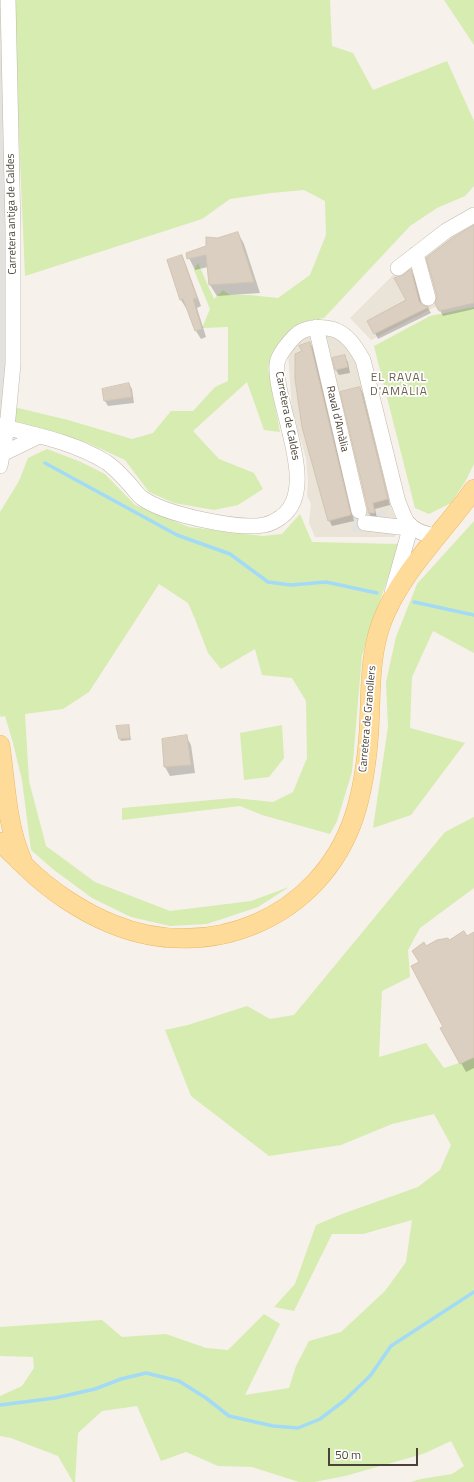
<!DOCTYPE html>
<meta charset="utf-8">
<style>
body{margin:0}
#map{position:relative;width:474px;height:1482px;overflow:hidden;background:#f6f1ea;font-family:"Titillium Web",sans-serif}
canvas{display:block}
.scale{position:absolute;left:328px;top:1448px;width:90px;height:18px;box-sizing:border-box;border:2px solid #4b4237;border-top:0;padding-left:5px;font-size:12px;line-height:14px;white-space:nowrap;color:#4b4237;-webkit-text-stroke:3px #fff;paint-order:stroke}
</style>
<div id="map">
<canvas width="474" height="1482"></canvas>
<div class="scale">50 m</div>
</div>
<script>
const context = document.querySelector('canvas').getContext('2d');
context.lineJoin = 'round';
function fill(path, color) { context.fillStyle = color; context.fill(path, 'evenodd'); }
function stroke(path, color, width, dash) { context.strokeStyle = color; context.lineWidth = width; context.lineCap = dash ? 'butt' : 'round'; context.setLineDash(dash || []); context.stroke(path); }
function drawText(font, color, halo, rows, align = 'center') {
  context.font = font + ' "Titillium Web",sans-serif'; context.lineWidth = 3.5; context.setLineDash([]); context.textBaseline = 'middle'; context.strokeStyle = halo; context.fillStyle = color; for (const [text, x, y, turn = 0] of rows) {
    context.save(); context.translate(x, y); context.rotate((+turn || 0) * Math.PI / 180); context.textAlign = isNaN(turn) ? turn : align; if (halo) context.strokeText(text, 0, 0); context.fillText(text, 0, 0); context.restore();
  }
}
fill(new Path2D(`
 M474 221V303L439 311 435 307 371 340 350 318 395 273 431 251Z
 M314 332 347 340 359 365 376 429 391 507 397 522 395 537H315L309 523 311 504 307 496 308 482 306 458 292 410 288 353 294 340Z`), '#eae3d8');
fill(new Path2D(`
 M13 0H330L332 46 353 53 373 90 447 61 474 121V186L465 196 437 208 410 226 324 318 307 321 293 327 279 346 268 368 280 432 264 430 247 382 193 431 219 459 254 473 263 489 238 505 214 510 174 503 149 492 125 460 88 443 39 428 15 424 14 407 68 420 132 439 153 433 171 411H193L215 387 228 381V327L202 328 210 309 194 270 198 263 214 299 223 290 230 295H249L278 298 310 275 326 235 325 201 304 190 271 193 230 199 202 219 25 276Z
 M444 0H474V45Z
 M474 307V464L465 482 451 503 429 514 415 508 374 346 430 316Z
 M47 449 81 462 105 474 135 505 189 527 263 536 282 534 300 514 312 542 399 544 362 655 352 772 337 821 330 834 262 815 240 806 122 820V808L234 798 273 802 293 792 307 758 306 701 292 678 262 675 255 649 221 669 208 653 195 619 188 603 159 584 89 692 63 709 25 714 29 781 46 846 95 882 170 911 251 901 289 887 258 907 207 924 170 926 131 917 92 898 54 870 31 850 22 780 13 743 5 716 1 717 0 715V512L19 481 28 458Z
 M474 521V653L433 631 412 677 410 728 465 743 411 815 373 828 388 727 386 682 396 637 417 584Z
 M282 725 284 758 269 777 244 780 240 733Z
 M474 817V888L420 928 408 950 410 977 382 991 379 1057 426 1043 444 1068 474 1058V1482H411L421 1479 452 1474 464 1466 451 1441 423 1454 345 1476 314 1482H299L252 1467 218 1466 186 1452 161 1461 137 1406 102 1411 78 1433 75 1482H73L58 1456 11 1438 0 1436V1396L22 1386 34 1368 33 1357 0 1356V1327L102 1320 122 1337 166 1334 206 1348 228 1350 264 1314 280 1324 245 1395 289 1388 296 1366 309 1341 341 1332 385 1291 406 1262 412 1220 363 1234H332L294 1311 274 1307 295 1284 316 1225 342 1214 418 1187 440 1170 451 1145 434 1114 392 1124 341 1145 269 1156 191 1096 165 1030 188 1025 247 1006 270 1019 294 1015 445 832Z`), '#d6ecb1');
fill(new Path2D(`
 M0 0 5 160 6 362 2 420 0 419Z
 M385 511V532H351L354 515Z`), '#e4e2df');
fill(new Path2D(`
 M474 226V309L443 316 436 303Z
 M238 233 244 244 260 293 217 296 210 285 208 267 195 270 187 254 207 247 218 239Z
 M182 256 186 265 201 306 197 308 206 337 201 339 196 331 187 307 186 308 181 300Z
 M411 271 414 276 422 306 428 308 431 313 378 339 369 321 407 301 404 276Z
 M310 343 313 348 354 521 332 526 329 520 303 352Z
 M344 356 348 362 350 373 339 375 336 370 334 359Z
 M129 384 132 389 134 403 108 406 105 401 104 390Z
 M360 388 363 394 390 505 375 509 377 518 372 519 369 513Z
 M128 726 131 740 121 741 120 739Z
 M186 736 191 745 195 773 170 776 165 767 163 740Z
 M474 934V1068L466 1072 442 1028 444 1027 420 962 426 948 467 937Z`), '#0003');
stroke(new Path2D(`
 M45 463 177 535 230 554 268 582 291 585 326 582 377 593
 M414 602 474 615
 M0 1405 55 1398 95 1389 121 1379 146 1373 179 1381 206 1398 229 1416 273 1426 298 1428 320 1419 345 1400 370 1376 391 1346 474 1292`), '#a3daf6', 3.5);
const building = new Path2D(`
 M474 225V303L439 311 435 303 437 296 426 258 451 239Z
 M238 232 254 282 209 285 206 255 187 259 186 253 206 246V237L217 238Z
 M182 255 197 298 193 299 202 329 195 331 183 299 180 300 167 260Z
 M411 269 419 301 422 305 429 307 374 334 367 321 406 300 394 278 403 275Z
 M310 342 351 515 328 521 302 427 295 379V354L302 351 299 346Z
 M345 355 348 367 335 370 332 358Z
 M129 383 132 397 104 401 102 389Z
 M360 387 388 499 373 503 375 513H368V509L340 392Z
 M129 725 130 738 119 739 116 726Z
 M187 735 191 765 164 767 162 739Z
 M464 931 467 936 474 932V1057L460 1064 440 1028 443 1027 411 966 419 962 412 951 424 942 426 946 437 940 448 938 449 940Z`);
fill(building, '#dbcfc1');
stroke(building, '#d4c4b1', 1);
const minor = new Path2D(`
 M416 254 428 298
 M398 268 446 231 474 215
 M316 327 359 511
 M0 426C36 435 73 442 106 462 115 468 124 478 132 487 135 491 138 495 142 498 164 514 237 530 264 525 269 524 277 520 281 517 321 489 274 404 277 364 278 355 289 342 295 336 304 327 320 326 332 329 347 333 355 346 363 360L398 502C401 508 403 516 407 522 414 531 427 535 438 536
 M2 454 39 436
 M0 466 7 428 13 364V230L8 0
 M365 523 408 528
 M392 593 408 536 407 522`);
const major = new Path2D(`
 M0 745C6 783 6 824 22 860
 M0 842C9 850 17 859 26 867 49 890 82 912 112 924 209 964 320 918 354 817 363 790 367 760 369 731 371 695 369 658 381 624 400 572 443 533 474 489`);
stroke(minor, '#c2b9ac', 16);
stroke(major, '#ecb962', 20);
stroke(minor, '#fff', 15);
stroke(major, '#ffdb9a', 19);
drawText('11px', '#4b4237', '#fff', [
 ["Carretera antiga de Caldes",12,214,-91],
 ["Carretera de Caldes",287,416,79],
 ["Raval d'Amàlia",337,419,77],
 ["Carretera de Granollers",368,719,-85]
]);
context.letterSpacing = '1px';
drawText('12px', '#6e5f4e', '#fff', [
 ["EL RAVAL",399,378],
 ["D'AMÀLIA",399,392]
]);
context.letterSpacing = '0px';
</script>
